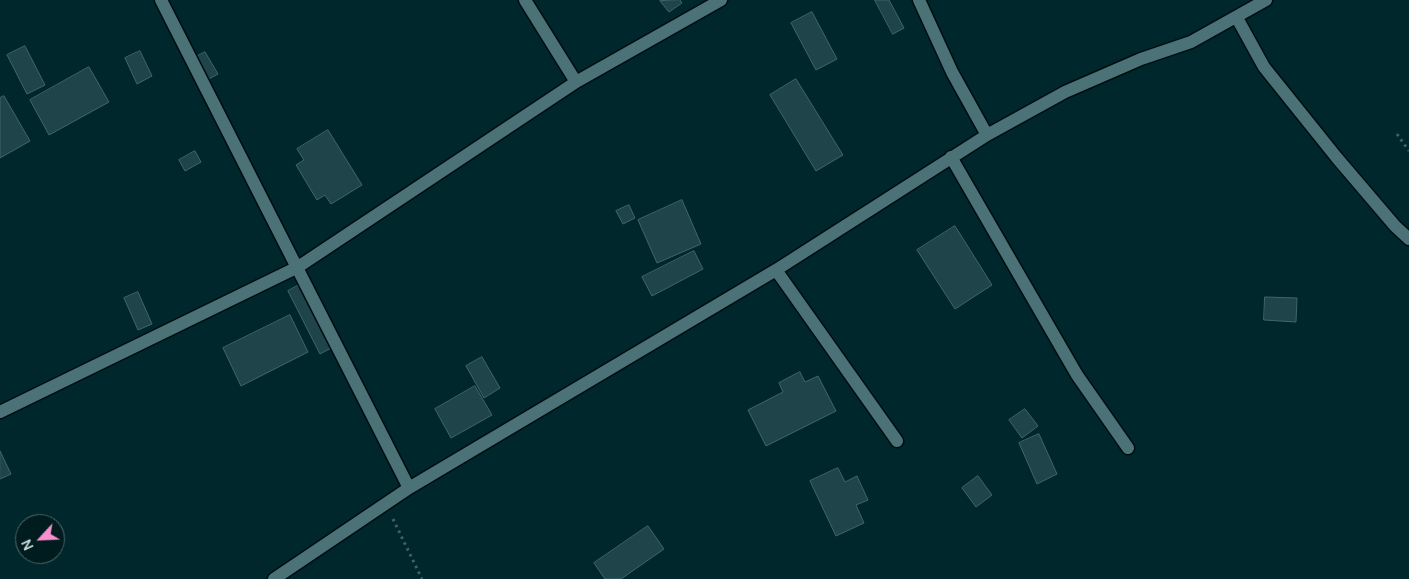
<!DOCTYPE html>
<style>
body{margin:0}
#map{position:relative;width:1409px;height:579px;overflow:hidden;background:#00272b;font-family:Manrope,sans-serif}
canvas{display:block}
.north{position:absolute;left:15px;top:514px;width:50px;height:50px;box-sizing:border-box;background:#001c1f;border:1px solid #50686b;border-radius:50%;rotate:245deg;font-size:14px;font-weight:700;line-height:20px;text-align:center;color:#c7dbde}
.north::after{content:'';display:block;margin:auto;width:18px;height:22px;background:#f790cd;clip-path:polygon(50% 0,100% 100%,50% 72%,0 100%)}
</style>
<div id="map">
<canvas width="1409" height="579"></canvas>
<div class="north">N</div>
</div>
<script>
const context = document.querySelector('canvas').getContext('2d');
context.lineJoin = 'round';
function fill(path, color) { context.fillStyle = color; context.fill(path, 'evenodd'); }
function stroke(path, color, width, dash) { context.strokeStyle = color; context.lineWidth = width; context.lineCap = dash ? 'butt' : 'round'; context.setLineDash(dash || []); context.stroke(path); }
const building = new Path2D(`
 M680 0 682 3 669 12 660 1Z
 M875 0H889L904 28 893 34Z
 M812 12 837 59 816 70 791 23Z
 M25 46 45 85 27 94 7 55Z
 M140 51 152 76 137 84 125 58Z
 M205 52 218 74 207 80 194 58Z
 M89 67 109 102 49 135 30 100Z
 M796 79 843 155 816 171 770 95Z
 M4 96 30 141 0 158V98Z
 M328 130 362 185 331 204 325 195 317 200 296 165 304 160 297 149Z
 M195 151 201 162 185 171 179 160Z
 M682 200 701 244 657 263 638 220Z
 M629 205 635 218 623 224 616 211Z
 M955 226 992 285 955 309 917 250Z
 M694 251 703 269 652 296 642 277Z
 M303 283 335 346 320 354 288 291Z
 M138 292 152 324 138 330 124 298Z
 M1265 297 1297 298 1296 322 1264 320Z
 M290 315 308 352 241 386 223 348Z
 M482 357 500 388 484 398 466 366Z
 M800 372 805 382 818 376 836 411 766 446 748 410 783 392 779 383Z
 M475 386 492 415 451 438 435 409Z
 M1025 409 1038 426 1022 438 1009 420Z
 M1039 434 1057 474 1037 484 1019 443Z
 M0 451 11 474 0 479Z
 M838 468 845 482 857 476 868 500 856 505 864 523 836 536 810 481Z
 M978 476 992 495 976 507 962 488Z
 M648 526 664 549 621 579H605L594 563Z`);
fill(building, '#1f454a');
stroke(building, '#3f666a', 1);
const street = new Path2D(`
 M161 0 409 488
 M525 0 576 82
 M919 0 952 72 987 135
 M1237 18 1264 67 1337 158 1395 226 1409 239
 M951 157 1077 375 1128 448
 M776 270 897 441
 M0 412 298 267 576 82 721 0
 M274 579 409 488 776 270 987 135 1065 92 1141 59 1191 42 1266 0`);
stroke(street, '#000e10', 15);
stroke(new Path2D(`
 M1397 134 1409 151
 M393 519 422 579`), '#416165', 3, [2.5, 4]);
stroke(street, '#4b7276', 12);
</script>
